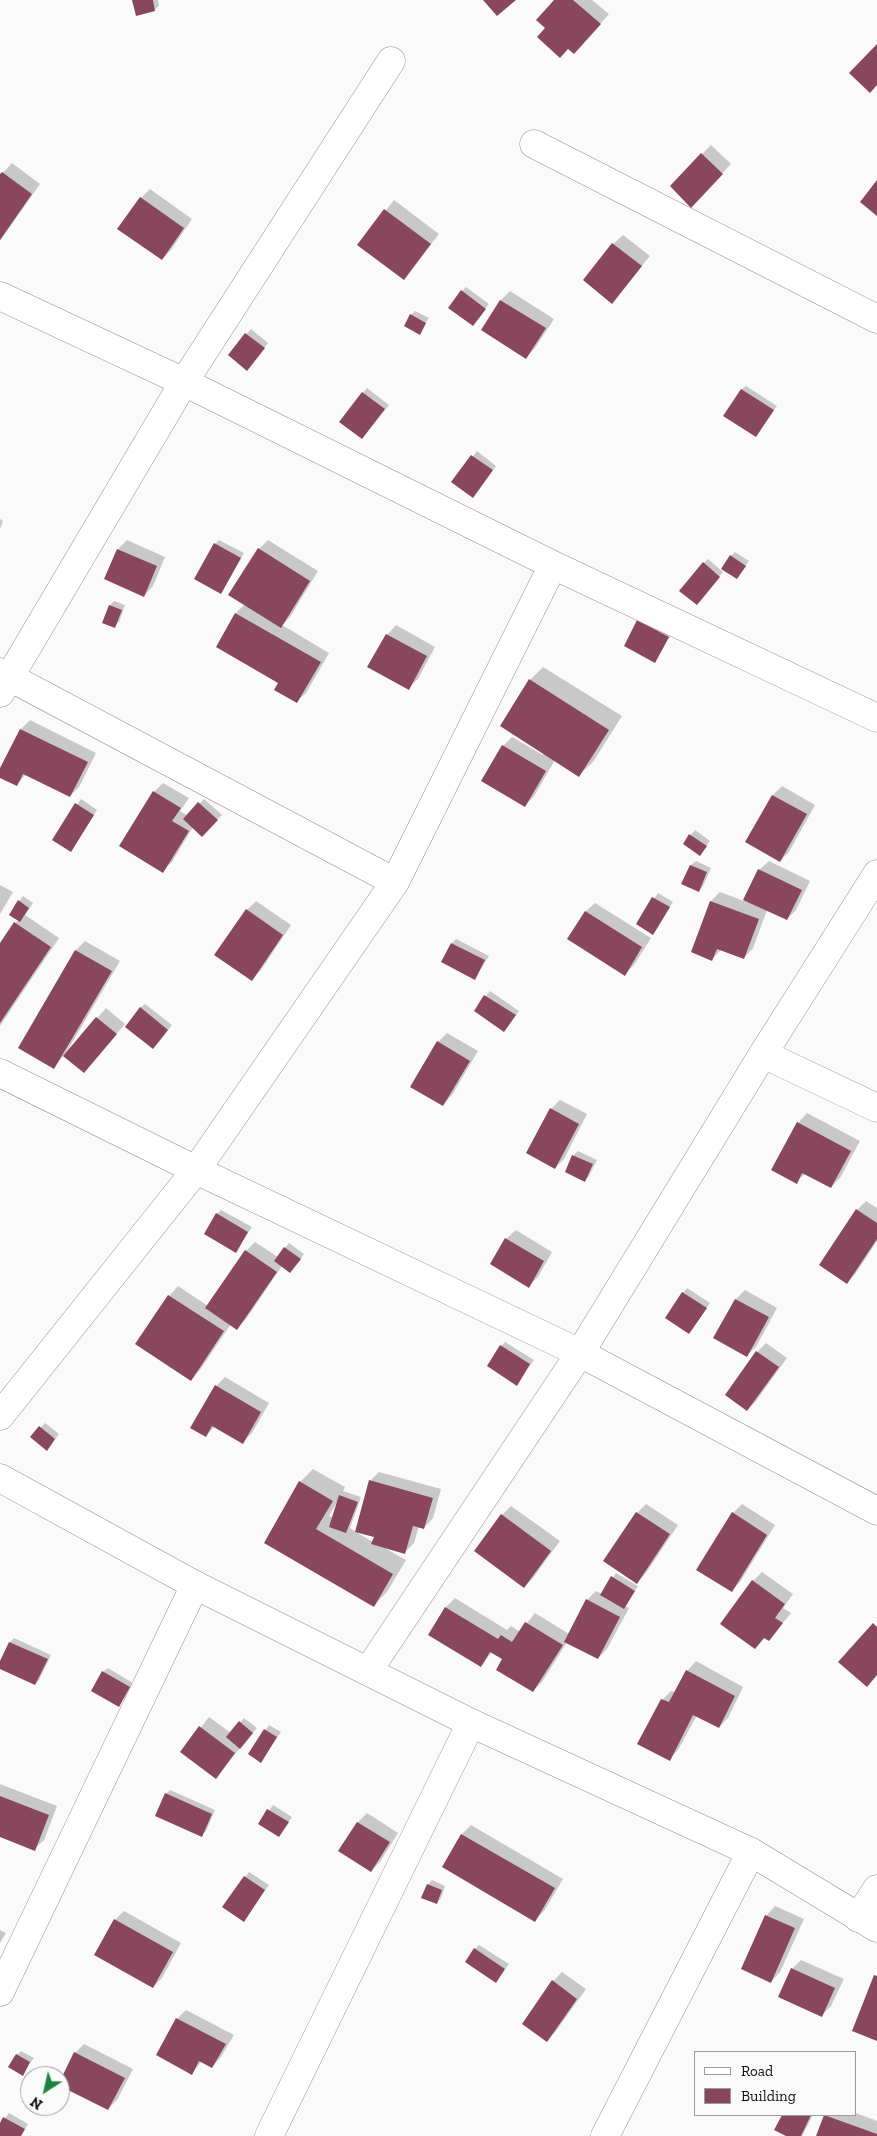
<!DOCTYPE html>
<style>
body{margin:0}
#map{position:relative;width:877px;height:2136px;overflow:hidden;background:#fafafa;font-family:"Zilla Slab",serif}
canvas{display:block}
.legend{position:absolute;left:694px;top:2051px;width:162px;height:65px;box-sizing:border-box;background:#fafafa;border:1px solid #9f9a9c;margin:0;padding:6px 9px;list-style:none;font-size:15px;color:#160a0e}
.legend li{display:flex;align-items:center;gap:10px;height:25px}
.legend b{width:25px;border:1px solid #9f9a9c}
.north{position:absolute;left:20px;top:2066px;width:50px;height:50px;box-sizing:border-box;background:#fafafa;border:1px solid #9f9a9c;border-radius:50%;rotate:215deg;font-size:14px;font-weight:700;line-height:20px;text-align:center;color:#160a0e}
.north::after{content:'';display:block;margin:auto;width:18px;height:22px;background:#1a853b;clip-path:polygon(50% 0,100% 100%,50% 72%,0 100%)}
</style>
<div id="map">
<canvas width="877" height="2136"></canvas>
<ul class="legend">
<li><b style="height:6px;background:#fff"></b>Road</li>
<li><b style="height:14px;background:#89475e"></b>Building</li>
</ul>
<div class="north">N</div>
</div>
<script>
const context = document.querySelector('canvas').getContext('2d');
context.lineJoin = 'round';
function fill(path, color) { context.fillStyle = color; context.fill(path, 'evenodd'); }
function stroke(path, color, width, dash) { context.strokeStyle = color; context.lineWidth = width; context.lineCap = dash ? 'butt' : 'round'; context.setLineDash(dash || []); context.stroke(path); }
fill(new Path2D(`
 M134 0H158L159 6 154 10Z
 M556 0H592L609 14 583 43 547 28Z
 M711 145 731 164 700 197 671 186Z
 M12 163 40 184 0 241V176Z
 M150 189 192 219 171 250 162 259 141 198Z
 M394 200 439 234 404 278 359 245Z
 M623 235 650 256 612 302 613 244Z
 M466 287 489 304 473 324 462 291Z
 M510 291 554 319 535 348 526 357 482 330 501 300Z
 M415 311 429 318 419 333 411 315Z
 M251 329 268 343 251 365 229 355Z
 M746 386 777 406 756 436 741 390Z
 M367 388 389 405 362 438 341 421Z
 M477 451 496 466 473 497 453 482Z
 M0 519 3 521 0 529Z
 M127 540 165 557 153 586 144 596 118 549Z
 M219 540 244 553 221 593 215 544Z
 M268 540 318 571 290 617 282 625 329 653 306 693 296 702 279 683 217 646 236 613 245 604 259 549Z
 M735 552 749 561 737 578 731 556Z
 M708 559 723 572 701 600 704 563Z
 M114 601 125 605 119 622 114 626 110 605Z
 M643 617 672 633 655 661 638 621Z
 M396 625 435 647 418 679 408 688 369 667 387 635Z
 M543 667 622 716 593 762 579 775 555 760 534 796 525 806 503 746 512 737 543 755 544 753 530 680Z
 M30 720 96 753 79 787 70 796 26 774 17 785 0 776V771L21 729Z
 M163 783 189 798 180 811 188 816 204 799 222 815 202 835 193 827 172 862 162 871 154 792Z
 M782 786 815 805 789 852 780 861 747 842 773 795Z
 M81 799 97 810 71 850 53 839Z
 M695 830 710 841 700 854 684 843Z
 M696 861 711 868 703 886 699 891 683 884 691 865Z
 M769 861 810 881 796 910 787 919 767 910 753 948 744 958 721 950 712 959 711 901 720 892 744 901 759 870Z
 M0 885 13 892 0 914Z
 M658 893 673 902 653 933 638 924Z
 M23 896 33 903 25 915 59 938 0 1026V945L18 920 10 915Z
 M256 901 291 925 261 970 251 980 216 955 247 910Z
 M595 903 651 938 634 965 625 974 585 912Z
 M456 939 489 956 475 978 452 943Z
 M85 941 120 961 66 1053H67L106 1008 125 1024 84 1072 64 1055 53 1068 20 1048 76 950Z
 M490 991 519 1011 504 1031 475 1011Z
 M145 1004 172 1025 158 1043 140 1008Z
 M447 1033 478 1051 452 1095 443 1104 438 1042Z
 M560 1100 587 1114 564 1159 555 1168 551 1109Z
 M807 1113 860 1141 840 1178 831 1187 805 1174 796 1182 798 1123Z
 M578 1151 597 1160 589 1176 585 1180 566 1171 574 1155Z
 M866 1201 877 1208V1241L856 1273 847 1282 857 1210Z
 M221 1210 252 1227 236 1251 217 1214Z
 M516 1230 552 1252 538 1277 529 1286 506 1239Z
 M255 1242 278 1257 289 1243 304 1254 294 1267 282 1266 246 1319 237 1328 231 1324 200 1370 191 1380 169 1296 178 1286 208 1306 246 1251Z
 M687 1288 710 1303 689 1333 683 1293Z
 M745 1290 777 1308 756 1347 746 1356 715 1338 736 1299Z
 M505 1342 534 1360 517 1384 501 1346Z
 M766 1343 787 1358 756 1401 747 1410 726 1394 757 1352Z
 M225 1377 269 1403 252 1433 243 1442 215 1426 206 1436 216 1386Z
 M45 1423 59 1434 51 1445 32 1437Z
 M313 1469 345 1487 343 1491 361 1497 350 1528 356 1532 370 1481 379 1472 441 1489 433 1518 424 1528 419 1526 414 1543 405 1552 383 1547 406 1560 387 1592 374 1605 265 1543 300 1482ZM338 1500 333 1518 329 1516ZM356 1532 375 1536 373 1542Z
 M646 1504 678 1525 646 1573 637 1582 605 1561 637 1513Z
 M742 1504 775 1525 740 1582 731 1591 733 1513Z
 M511 1506 560 1541 533 1578 524 1587 476 1551 502 1515Z
 M762 1572 793 1594 783 1608 791 1613 769 1640 765 1637 755 1648 753 1581Z
 M616 1573 638 1586 625 1606 629 1608 607 1649 598 1658 567 1642 542 1682 533 1691 504 1659 492 1652 481 1666 429 1634 446 1607 455 1598 507 1630 511 1626 520 1632 535 1613 569 1634 587 1600 596 1591 602 1594Z
 M14 1638 51 1655 39 1680 35 1684 0 1668V1664L10 1642Z
 M696 1661 743 1687 728 1718 719 1727 697 1715 678 1750 669 1759 662 1700 671 1691 675 1692 687 1671Z
 M108 1668 133 1683 118 1706 103 1672Z
 M209 1717 231 1733 244 1718 257 1728 216 1777 182 1752Z
 M269 1725 281 1732 261 1761 250 1754Z
 M0 1784 57 1806 44 1840 34 1849 0 1836Z
 M170 1790 215 1810 206 1831 201 1835 166 1794Z
 M273 1805 292 1817 279 1835 260 1824Z
 M367 1813 398 1833 380 1862 371 1871 340 1851 358 1822Z
 M471 1825 563 1879 544 1911 535 1920 444 1867 462 1834Z
 M249 1872 269 1885 244 1920 245 1877Z
 M432 1880 445 1886 441 1898 437 1902 428 1885Z
 M775 1906 804 1919 780 1972 771 1982 766 1916Z
 M124 1911 181 1943 162 1978 153 1987 115 1920Z
 M0 1930 6 1933 0 1943Z
 M479 1945 509 1964 496 1982 475 1949Z
 M801 1960 844 1979 831 2006 822 2015 792 1969Z
 M562 1972 586 1989 556 2031 547 2040 553 1981Z
 M186 2010 234 2035 221 2057 212 2067 202 2061 192 2073 177 2019Z
 M84 2044 133 2069 117 2100 108 2109 60 2085 75 2053Z
 M21 2051 34 2058 22 2074 17 2055Z
 M9 2113 28 2124 21 2136H0V2125Z
 M856 2113 877 2121V2136H817L825 2115Z
 M783 2115H813L802 2136H789L776 2129Z`), '#0003');
fill(new Path2D(`
 M132 0H153L155 11 136 16Z
 M483 0H516L497 16Z
 M554 0H573L601 24 574 54 568 49 560 58 537 37 545 28 536 20Z
 M877 44V85L870 93 849 73Z
 M701 153 723 174 691 208 670 186Z
 M2 172 32 194 0 240V174Z
 M877 180V216L860 202Z
 M140 197 184 228 162 260 117 229Z
 M384 209 431 244 404 280 357 245Z
 M612 243 642 266 612 304 583 280Z
 M461 290 486 309 473 326 448 308Z
 M500 300 546 328 526 359 481 330Z
 M410 314 426 323 420 335 404 326Z
 M245 333 265 348 247 371 228 355Z
 M741 389 774 410 756 437 723 416Z
 M362 392 385 409 362 439 339 422Z
 M471 455 493 470 473 498 451 482Z
 M214 543 241 558 221 594 194 579Z
 M258 548 310 581 281 628 228 595Z
 M117 549 157 566 144 597 104 579Z
 M730 555 746 566 737 579 721 569Z
 M703 562 720 577 697 605 679 591Z
 M109 605 122 610 115 628 102 623Z
 M235 613 321 662 297 703 274 690 278 683 216 647Z
 M637 620 669 637 655 663 624 646Z
 M386 634 427 656 409 690 367 667Z
 M529 679 609 730 579 777 500 726Z
 M20 729 88 762 70 797 23 774 17 786 0 778V768Z
 M502 745 546 771 525 807 481 781Z
 M153 791 181 808 172 821 189 831 163 873 119 846Z
 M772 795 807 814 780 862 745 842Z
 M198 802 218 820 202 837 183 819Z
 M75 803 94 815 71 852 52 840Z
 M689 834 707 846 700 856 683 844Z
 M690 865 707 872 699 892 681 884Z
 M758 869 802 890 787 920 743 900Z
 M652 897 670 907 653 935 636 924Z
 M18 900 29 908 20 922 9 915Z
 M710 901 759 919 744 959 717 949 712 961 691 952Z
 M246 909 283 935 252 981 214 955Z
 M585 911 642 947 625 976 567 939Z
 M14 922 51 947 0 1023V943Z
 M451 943 485 960 475 980 441 962Z
 M75 950 112 971 54 1069 18 1048Z
 M484 995 516 1015 504 1032 474 1011Z
 M140 1007 168 1030 153 1049 125 1027Z
 M96 1017 117 1034 84 1073 63 1056Z
 M437 1041 470 1061 443 1106 410 1087Z
 M550 1108 579 1124 555 1169 526 1153Z
 M797 1122 851 1151 831 1188 802 1173 797 1184 771 1170Z
 M572 1155 593 1164 585 1182 565 1172Z
 M856 1209 877 1223V1239L847 1284 819 1265Z
 M216 1213 248 1232 236 1253 204 1234Z
 M505 1238 544 1261 529 1288 490 1264Z
 M284 1247 301 1259 290 1273 274 1261Z
 M245 1250 277 1272 237 1330 205 1308Z
 M682 1292 707 1308 689 1334 665 1318Z
 M168 1295 224 1331 191 1381 135 1344Z
 M735 1299 769 1317 747 1357 713 1338Z
 M500 1345 530 1364 517 1386 487 1366Z
 M756 1351 779 1367 747 1411 725 1395Z
 M215 1385 261 1412 243 1444 212 1426 206 1437 190 1428Z
 M39 1426 55 1439 47 1451 30 1437Z
 M369 1480 433 1498 424 1529 413 1526 405 1554 371 1544 374 1537 355 1532Z
 M299 1481 333 1501 316 1529 393 1574 374 1607 264 1543Z
 M339 1495 358 1502 346 1533 329 1527Z
 M636 1512 670 1534 637 1584 603 1561Z
 M732 1512 767 1535 732 1592 696 1570Z
 M501 1514 551 1551 524 1588 474 1551Z
 M611 1576 635 1591 624 1609 600 1595Z
 M752 1580 785 1604 775 1618 783 1623 769 1641 764 1638 755 1649 720 1624Z
 M586 1599 620 1617 598 1659 564 1642Z
 M445 1607 498 1639 501 1635 512 1642 525 1622 563 1645 533 1692 496 1670 502 1659 490 1652 481 1667 428 1635Z
 M873 1623 877 1627V1675L867 1687 838 1662Z
 M9 1642 48 1659 35 1685 0 1669V1661Z
 M686 1670 735 1696 719 1728 693 1715 670 1761 637 1744 661 1699 669 1702Z
 M102 1671 130 1687 119 1707 91 1691Z
 M239 1721 253 1733 240 1749 226 1737Z
 M199 1726 235 1753 216 1779 180 1752Z
 M264 1729 277 1737 261 1763 248 1754Z
 M165 1793 212 1814 202 1837 155 1816Z
 M0 1796 49 1815 35 1851 0 1837Z
 M267 1809 289 1822 279 1837 258 1824Z
 M357 1822 390 1842 371 1872 338 1851Z
 M461 1834 555 1888 535 1922 442 1867Z
 M244 1876 265 1890 244 1922 222 1907Z
 M427 1884 442 1890 437 1904 421 1898Z
 M765 1915 795 1928 771 1983 741 1969Z
 M114 1919 173 1952 153 1988 94 1955Z
 M474 1948 505 1969 496 1983 465 1962Z
 M791 1968 835 1988 822 2017 778 1997Z
 M874 1975 877 1976V2041L852 2031Z
 M552 1980 577 1999 547 2042 522 2024Z
 M176 2018 226 2044 212 2068 199 2061 192 2075 156 2055Z
 M74 2052 125 2078 108 2110 60 2086V2081Z
 M16 2054 30 2062 23 2076 8 2067Z
 M782 2115H811L801 2136H786L774 2130Z
 M824 2115 877 2134V2136H816Z
 M3 2117 25 2129 21 2136H0V2123Z`), '#89475e');
const minor = new Path2D(`
 M534 144 877 319
 M0 296 184 382 553 565 877 718
 M0 672 395 882
 M0 693 184 382 391 61
 M763 1054 877 1108
 M0 1073 196 1170 580 1353 877 1511
 M0 1416 196 1170 395 882 553 565
 M368 1671 580 1353 763 1054 877 874
 M858 1918 877 1889
 M0 1992 195 1585
 M269 2136 471 1723
 M605 2136 751 1852`);
const major = new Path2D(`
 M0 1478 195 1585 471 1723 751 1852 877 1928`);
stroke(minor, '#aa8691', 29);
stroke(major, '#aa8691', 29);
stroke(minor, '#fff', 28);
stroke(major, '#fff', 28);
</script>
